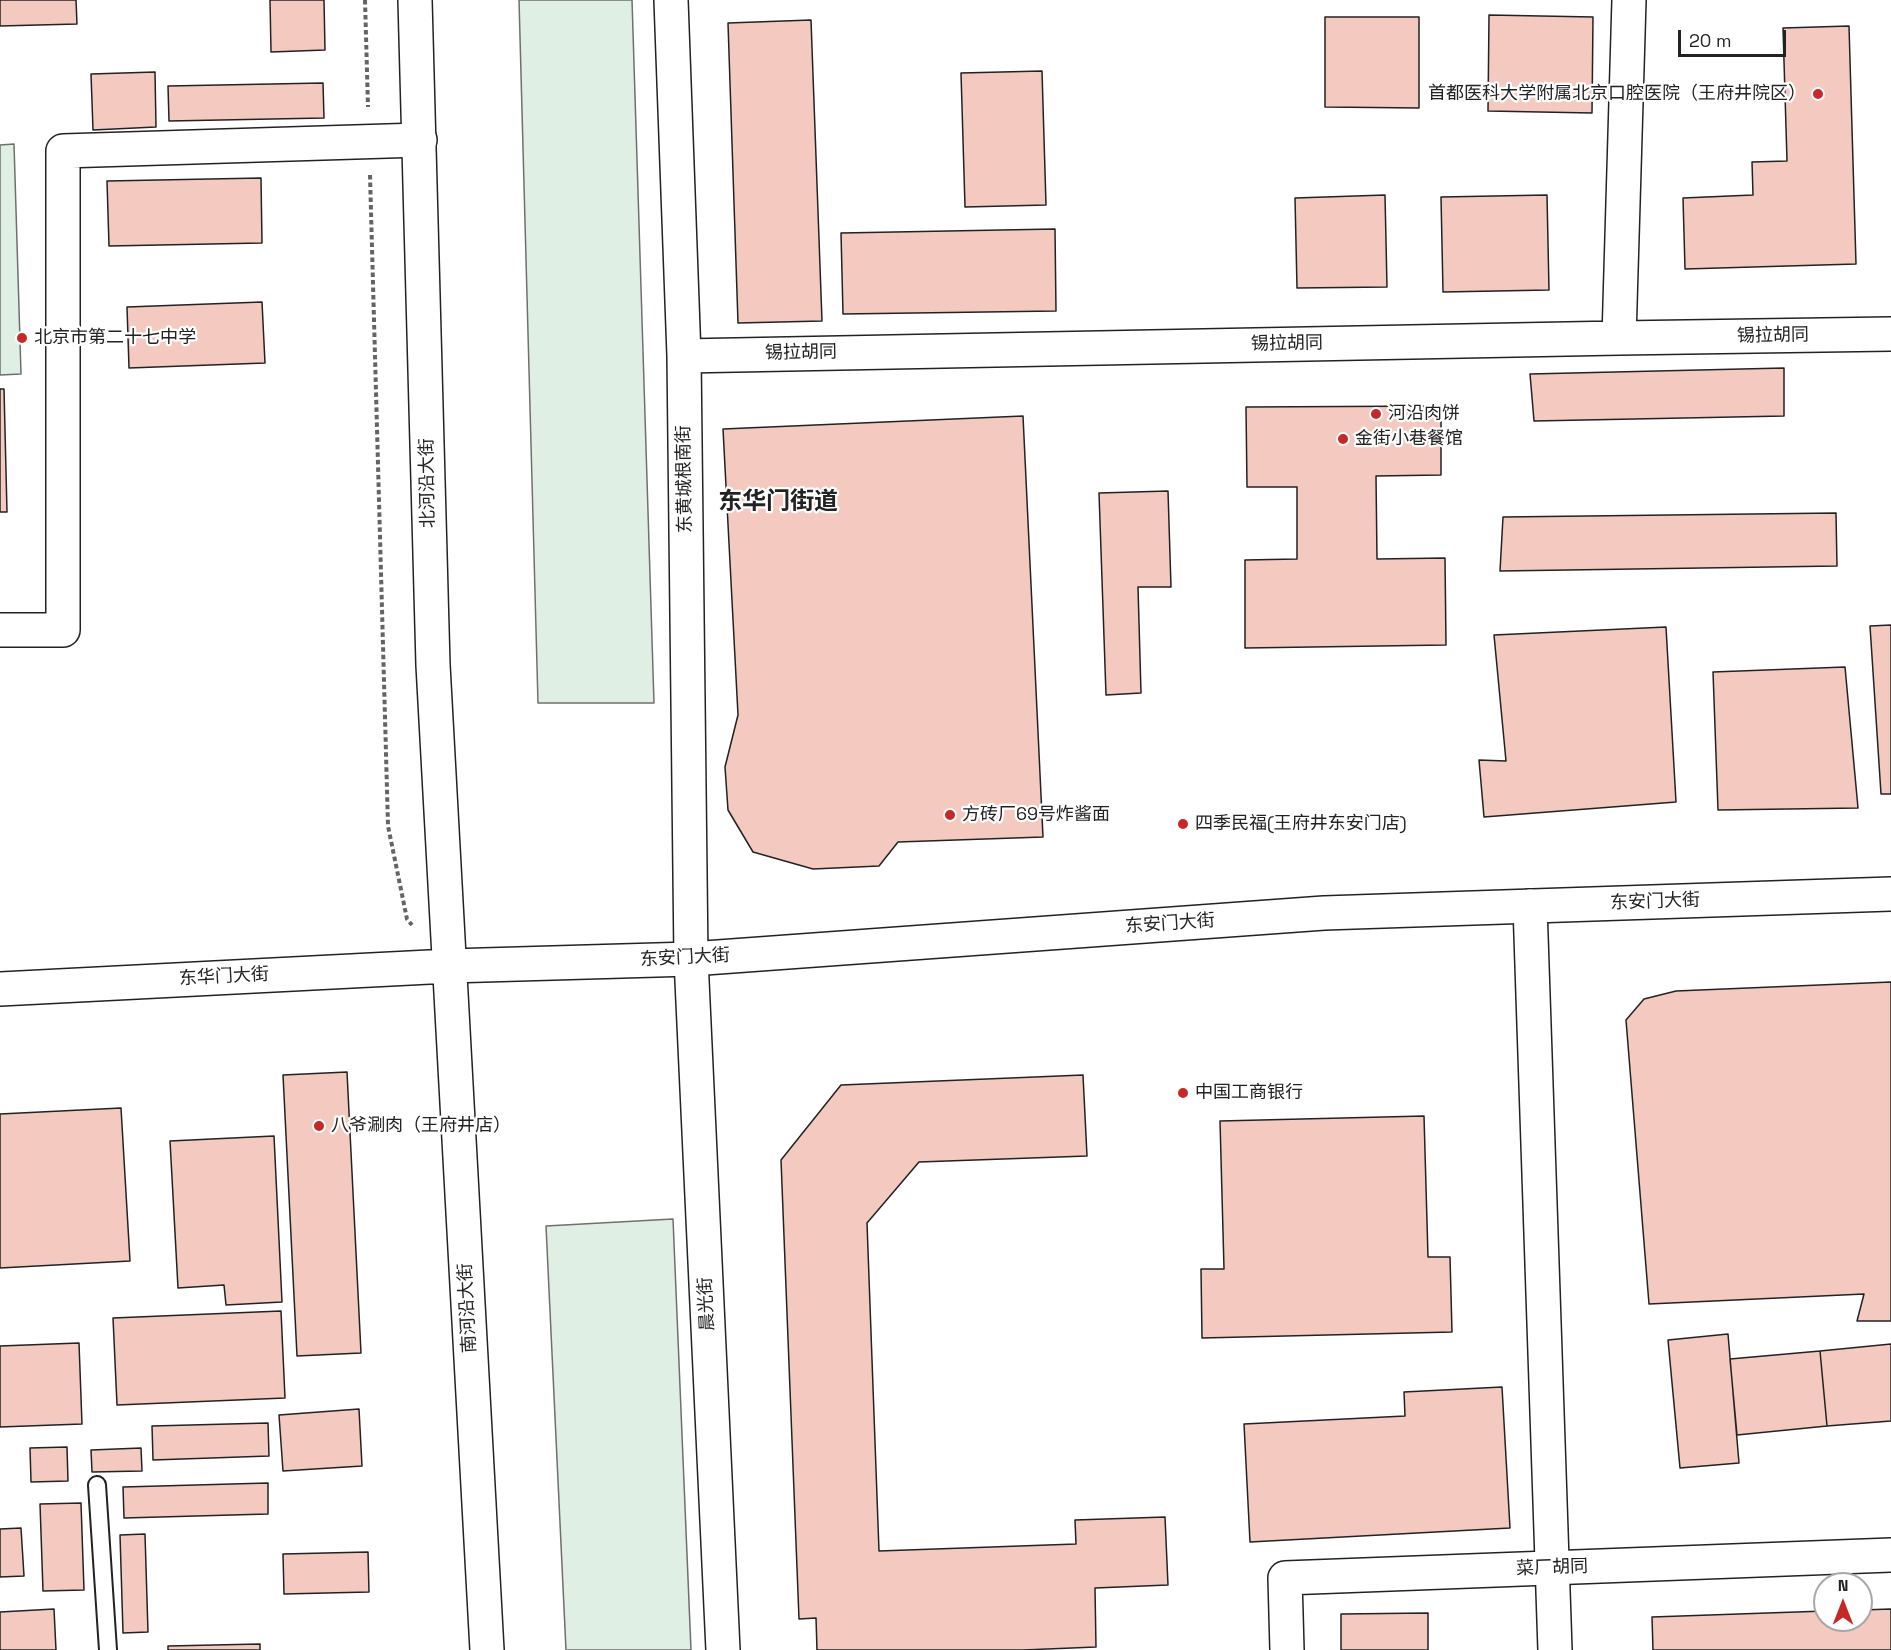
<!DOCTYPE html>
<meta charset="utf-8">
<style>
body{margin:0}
#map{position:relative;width:1891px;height:1650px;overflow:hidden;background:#fff;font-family:"Space Grotesk",sans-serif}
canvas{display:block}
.north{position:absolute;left:1813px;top:1572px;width:60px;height:60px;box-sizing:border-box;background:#fff;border:2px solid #a7a7a7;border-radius:50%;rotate:0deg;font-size:16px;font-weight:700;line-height:24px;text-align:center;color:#222}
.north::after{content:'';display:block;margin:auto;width:21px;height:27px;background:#c62828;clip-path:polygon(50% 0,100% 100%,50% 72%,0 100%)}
.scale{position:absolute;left:1678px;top:30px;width:108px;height:27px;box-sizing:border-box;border:3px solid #222;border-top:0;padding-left:8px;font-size:18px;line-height:21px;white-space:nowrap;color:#222;-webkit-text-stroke:4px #fff;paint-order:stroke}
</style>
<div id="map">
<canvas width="1891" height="1650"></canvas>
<div class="north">N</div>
<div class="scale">20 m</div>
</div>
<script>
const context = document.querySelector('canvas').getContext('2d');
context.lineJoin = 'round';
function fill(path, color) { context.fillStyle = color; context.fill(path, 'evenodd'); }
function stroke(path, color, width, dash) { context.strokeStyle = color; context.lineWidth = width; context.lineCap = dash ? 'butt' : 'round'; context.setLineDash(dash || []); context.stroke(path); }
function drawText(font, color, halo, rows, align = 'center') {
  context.font = font + ' "Space Grotesk","Noto Sans SC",sans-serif'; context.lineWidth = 4.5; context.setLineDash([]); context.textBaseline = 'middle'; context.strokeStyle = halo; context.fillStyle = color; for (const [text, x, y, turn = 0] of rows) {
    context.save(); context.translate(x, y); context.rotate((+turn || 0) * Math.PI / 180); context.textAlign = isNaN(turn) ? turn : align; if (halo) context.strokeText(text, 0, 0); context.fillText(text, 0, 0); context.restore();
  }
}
const green = new Path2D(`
 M519 0H632L654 703H538Z
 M14 144 21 374 0 375V145Z
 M673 1219 691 1650H566L546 1226Z`);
fill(green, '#e0efe3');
stroke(green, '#6f6f6f', 1.5);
const building = new Path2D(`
 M0 0H76L77 24 0 26Z
 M270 0H324L325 50 271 52Z
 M1489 15 1593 17 1592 113 1488 111Z
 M1325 17H1419V108L1325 107Z
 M811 20 822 321 738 323 728 23Z
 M1849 26 1856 264 1685 269 1683 198 1753 195 1752 162 1787 161 1783 28Z
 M1042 71 1046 205 965 207 961 73Z
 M155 72 156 127 93 130 91 74Z
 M323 83 324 118 169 121 168 86Z
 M261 178 262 243 109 246 107 181Z
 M1385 195 1387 287 1297 288 1295 198Z
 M1547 195 1549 290 1443 292 1441 197Z
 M1055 229 1056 311 843 314 841 233Z
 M262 302 265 363 129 368 127 307Z
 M1784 368V416L1534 421 1530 374Z
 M0 389H4L7 512H0Z
 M1441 406V475L1376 476 1377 559 1445 558 1446 645 1245 648V560L1297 559V487H1247L1246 407Z
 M1023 416 1043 837 898 842 879 866 813 869 753 852 728 810 725 767 738 715 723 429Z
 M1168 491 1171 587H1138L1141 693 1106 695 1099 493Z
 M1836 513 1837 566 1500 571 1503 517Z
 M1891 625V794H1881L1870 626Z
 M1666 627 1676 802 1484 817 1479 760 1506 761 1494 635Z
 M1845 667 1858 808 1718 810 1713 672Z
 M1891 982V1321H1857L1864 1294 1649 1304 1626 1020 1644 999 1676 991Z
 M347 1072 361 1353 297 1356 283 1075Z
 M1083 1075 1087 1156 919 1162 867 1223 879 1551 1076 1544 1075 1520 1165 1517 1168 1585 1095 1588 1096 1647 1023 1650H817L816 1618 799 1619 781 1160 841 1085Z
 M121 1108 130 1261 0 1268V1114Z
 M1424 1116 1428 1257H1450L1452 1332 1202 1338 1201 1269H1224L1220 1121Z
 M274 1136 282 1302 226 1305 224 1285 178 1288 170 1141Z
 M281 1311 285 1398 117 1405 113 1318Z
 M1728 1334 1739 1463 1680 1468 1668 1340Z
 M79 1343 82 1424 0 1427V1346Z
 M1891 1344V1421L1827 1426 1820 1351Z
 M1820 1351 1827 1426 1737 1435 1730 1359Z
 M1502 1387 1510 1528 1250 1542 1244 1424 1405 1416 1404 1392Z
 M359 1409 362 1466 283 1471 279 1415Z
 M268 1423 269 1456 153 1460 152 1426Z
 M67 1447 68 1481 31 1482 30 1448Z
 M141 1448 142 1471 92 1472 91 1450Z
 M268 1483V1514L124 1518 123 1487Z
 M81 1503 84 1590 43 1591 40 1504Z
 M21 1528 24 1576 0 1577V1529Z
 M145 1534 148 1632 123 1633 120 1535Z
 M368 1552 369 1592 284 1594 283 1554Z
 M54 1609 56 1650H0V1612Z
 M1891 1609V1650H1653L1652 1617 1825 1611V1620H1861V1610Z
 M1428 1613V1650H1341V1614Z
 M260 1644V1650H168V1646Z`);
fill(building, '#f3c9c0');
stroke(building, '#222', 1.5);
const service = new Path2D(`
 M97 1485 108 1650`);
const minor = new Path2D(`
 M671 0 684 356 691 959 723 1650
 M1619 338 1629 0
 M684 356 1619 338 1891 334
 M0 630H63V151L420 140
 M1287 1650 1285 1578 1891 1555`);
const tertiary = new Path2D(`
 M1530 906 1555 1650`);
const secondary = new Path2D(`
 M415 0 433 665 487 1650
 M0 989 449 966 691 959 1324 913 1891 894`);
stroke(service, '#222', 20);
stroke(minor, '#222', 36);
stroke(tertiary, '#222', 36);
stroke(secondary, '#222', 36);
stroke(new Path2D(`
 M365 0 368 107
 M370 175 388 826 407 919 412 925`), '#646464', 4, [4.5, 3]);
stroke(service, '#fff', 16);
stroke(minor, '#fff', 33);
stroke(tertiary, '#fff', 33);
stroke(secondary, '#fff', 33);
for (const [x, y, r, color] of [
 [1818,94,6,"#c62828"],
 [22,338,6,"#c62828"],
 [1376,414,6,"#c62828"],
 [1343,439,6,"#c62828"],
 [950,815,6,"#c62828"],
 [1183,824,6,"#c62828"],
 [1183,1093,6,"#c62828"],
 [319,1126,6,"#c62828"]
]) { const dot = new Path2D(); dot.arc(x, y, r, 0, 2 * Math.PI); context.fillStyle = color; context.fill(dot); stroke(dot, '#fff', 2); }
drawText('18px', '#222', '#fff', [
 ["首都医科大学附属北京口腔医院（王府井院区）",1806,94,"right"],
 ["北京市第二十七中学",34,338],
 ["河沿肉饼",1388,414],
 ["金街小巷餐馆",1355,439],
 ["方砖厂69号炸酱面",962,815],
 ["四季民福(王府井东安门店)",1195,824],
 ["中国工商银行",1195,1093],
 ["八爷涮肉（王府井店）",331,1126]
], 'left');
drawText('18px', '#222', '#fff', [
 ["锡拉胡同",1773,336,-1],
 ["锡拉胡同",1287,344,-1],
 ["锡拉胡同",801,353,-1],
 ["东黄城根南街",685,479,-91],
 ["北河沿大街",428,483,-91],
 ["东安门大街",1655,902,-2],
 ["东安门大街",1170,924,-4],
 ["东安门大街",685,958,-3],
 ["东华门大街",224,977,-3],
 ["晨光街",707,1304,-93],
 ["南河沿大街",468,1308,-93],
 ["菜厂胡同",1552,1568,-2]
]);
drawText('bold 24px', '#222', '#fff', [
 ["东华门街道",778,502]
]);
</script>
